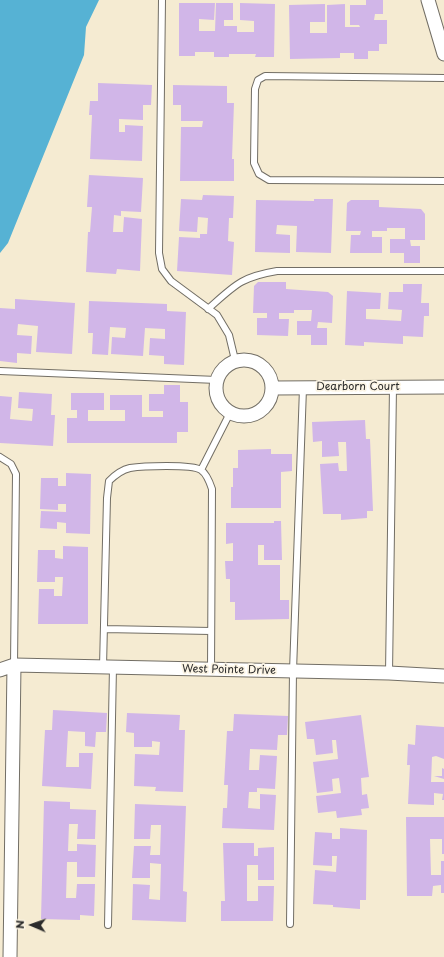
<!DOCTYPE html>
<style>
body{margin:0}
#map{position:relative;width:444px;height:957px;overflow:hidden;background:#f5ebd2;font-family:"Playpen Sans",sans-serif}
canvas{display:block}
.north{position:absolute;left:12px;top:905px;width:40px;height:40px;-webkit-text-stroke:3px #fcf5e5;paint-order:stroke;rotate:272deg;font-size:11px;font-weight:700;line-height:16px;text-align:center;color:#2b2b2b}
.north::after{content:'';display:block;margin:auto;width:14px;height:18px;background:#2b2b2b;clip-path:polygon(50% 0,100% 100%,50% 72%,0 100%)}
</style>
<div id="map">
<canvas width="444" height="957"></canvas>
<div class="north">N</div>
</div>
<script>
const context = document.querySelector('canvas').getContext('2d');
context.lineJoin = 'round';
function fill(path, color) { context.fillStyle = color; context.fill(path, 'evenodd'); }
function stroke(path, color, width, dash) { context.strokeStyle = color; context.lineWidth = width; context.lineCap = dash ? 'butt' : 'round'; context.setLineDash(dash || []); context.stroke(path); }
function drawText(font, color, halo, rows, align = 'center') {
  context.font = font + ' "Playpen Sans",sans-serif'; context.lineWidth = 3.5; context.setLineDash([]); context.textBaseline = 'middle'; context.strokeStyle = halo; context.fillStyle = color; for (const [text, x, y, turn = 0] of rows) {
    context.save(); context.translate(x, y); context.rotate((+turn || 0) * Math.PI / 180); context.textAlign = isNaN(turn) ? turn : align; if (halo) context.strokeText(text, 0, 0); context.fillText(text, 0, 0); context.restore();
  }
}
fill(new Path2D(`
 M0 0H99L86 27 84 55 8 243 0 253Z`), '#56b2d4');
fill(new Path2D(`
 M366 0H383V14H375L374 20H387V44H379V51H368V59H354V53H340V58L290 59 289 5 325 4V22H310V33H327V5L345 4V27H360L359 25H350V5H366Z
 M179 3H215L214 20 199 19V31H215L216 3H233V20H224V26H237V32H254V21L240 20V3L275 4 274 57H255L256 54H229V57H214V52H195V56H179Z
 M98 83 152 85 151 105H143V120L119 119V132H125V125L143 126 142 161 90 159 92 115H89L90 101H98Z
 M173 85 227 86V103H234L232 159H234V181H180L181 127H202L203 121H181V105H173Z
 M89 175 143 178 141 212 121 211V216L114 215 113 232H123L124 217 142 219 140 271 117 269 116 274 86 272 88 232H90L92 207H87Z
 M203 195 234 196 233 218H229L228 241 234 242 232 275 177 271 179 237 200 238V234H207L208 218 198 217 197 232 179 231 181 199 202 200Z
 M314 199H333L331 253 296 252 297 226 277 225 276 234 290 235V253L255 252 256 200 314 201Z
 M351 200H379V207L421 209 425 214V240H410L411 246H420V263H404V253H390V239H405V228H387V231H372V237H382V253H350L351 235H360L361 231H346L347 203Z
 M258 282H286V289L328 292 333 296 332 323 318 322 317 328H327V345H311V335H297V321H311L312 310H294V313H279V319H289L288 336 257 335V318H267V313H253L254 286Z
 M403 284H422L421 303H429V316H424L423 337 403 336V344L364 342V346L345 345 347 291 381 293 380 309H366V319L401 321 402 310 388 309 389 292H403Z
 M15 299 75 303 72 354 36 352 38 326 18 324 17 335 32 336 31 354 17 353V363L0 361V308L15 309Z
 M89 301 167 304V311L186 312 184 365 164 364V356L149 355 150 338 165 339V329L145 328 143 356 111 354 112 337 125 338 126 328 110 327 108 355 92 354 93 333H88Z
 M164 385H180V402H188V432H177V443H67V418H77V410H71V393H104V410H88V421H125V410H110V395H142V417H163V411H149V394H164Z
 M19 392 52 394 51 415H55L53 446 0 443V396L12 397 10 419 32 421 33 409 18 408Z
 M365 420 366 439H370L373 511H367V518L341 520V514H323L320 464 338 463 339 471H347L346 442H338L339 456 322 457V441L313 442 312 422Z
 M271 449V454H292V471L281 472V508H231V487H233V468H238V450Z
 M66 473 91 474 90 534 66 533V523L57 522V529L40 528 41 511 66 512V504H58V510L40 509 41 478H58V486H66Z
 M274 521H281L282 560H264V545H258V565H280V600H289V619L235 620V602H230V579H226L225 561H233V543L226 544V523H274Z
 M63 546 88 547V624H38L39 589H54V596H62L63 577H55V582H37L38 550H55V558L63 559Z
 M53 710 107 713 106 732H96L95 747 85 746V732L68 731 66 767H79V753H93L91 789 42 786 45 730H52Z
 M127 713 180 715 179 730H185L183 792 155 791 156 787 134 786 135 754 159 755 160 742 152 741V747H134V733L126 732Z
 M234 714 288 716 287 735H278L277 750 250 749 249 770H259L260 755 277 756 275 789 257 788V792H249L248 808 260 809V794L276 795 274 830 222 828 223 808H227L228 785H224L227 731H233Z
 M361 715 369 777 361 778 362 795 367 794 369 808 361 809 362 815 337 818 336 811 318 813 316 796 341 793 339 778 332 779 333 791 317 793 313 762 338 759 336 740H332L333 753 316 755 314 739H307L305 722Z
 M416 725 444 727V759L436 756 432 757 431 782H444V800H442L443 794 434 793V805L408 804 410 764V765H407L408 744 415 745Z
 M442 768 444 769V779L434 776H442Z
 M44 801 70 802V809L96 810 95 839H77L78 824H69L68 851H77V844L96 845 95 877H77V862H67L66 898H76L77 884H95L94 916 80 915V920L41 919Z
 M135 804 186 806 183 891 187 892 186 922 132 920 133 884 150 885 149 899 160 900 161 864 150 863V878H132L134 846H151L150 855H160L161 825H151L150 839H134Z
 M406 817H444V854H442V839H430L431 875H441V861H444V893H441V885L433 886 432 896H407Z
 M340 828 367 830 366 900H360V909L333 907V905L313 904 315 870 336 872 337 856H332V866L313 865 315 832 332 833V839H340Z
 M223 843H254V856H258V848L274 847V880H258V865H247V901H258V886H274L273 921H221V901H225Z`), '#d1b6e8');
const service = new Path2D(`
 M162 0 159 253 162 269 171 281 217 315 229 335 235 360
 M444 78 265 76 258 80 255 89 254 163 259 174 269 180 444 181
 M208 309C235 285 241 277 277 271H444
 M0 371 217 380
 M0 457 11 464 16 474 14 665
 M201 470 230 413
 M104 629 211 631
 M103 667 107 498 109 481C115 475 121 470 130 468 142 466 192 464 201 470 207 474 210 483 212 489L211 669
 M389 673 393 387
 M290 924 293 671 303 388
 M108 925 113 667`);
const minor = new Path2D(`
 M428 0 444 54
 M216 388a28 28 0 1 1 56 0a28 28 0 1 1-56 0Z
 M273 388 444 387
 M0 670 14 665 389 673 444 676
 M10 957 14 665`);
stroke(service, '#726e65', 8);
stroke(minor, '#726e65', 15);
stroke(service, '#fff', 6);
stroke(minor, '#fff', 13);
drawText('11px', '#2b2b2b', '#fcf5e5', [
 ["Dearborn Court",358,387],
 ["West Pointe Drive",229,670,1]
]);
</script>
